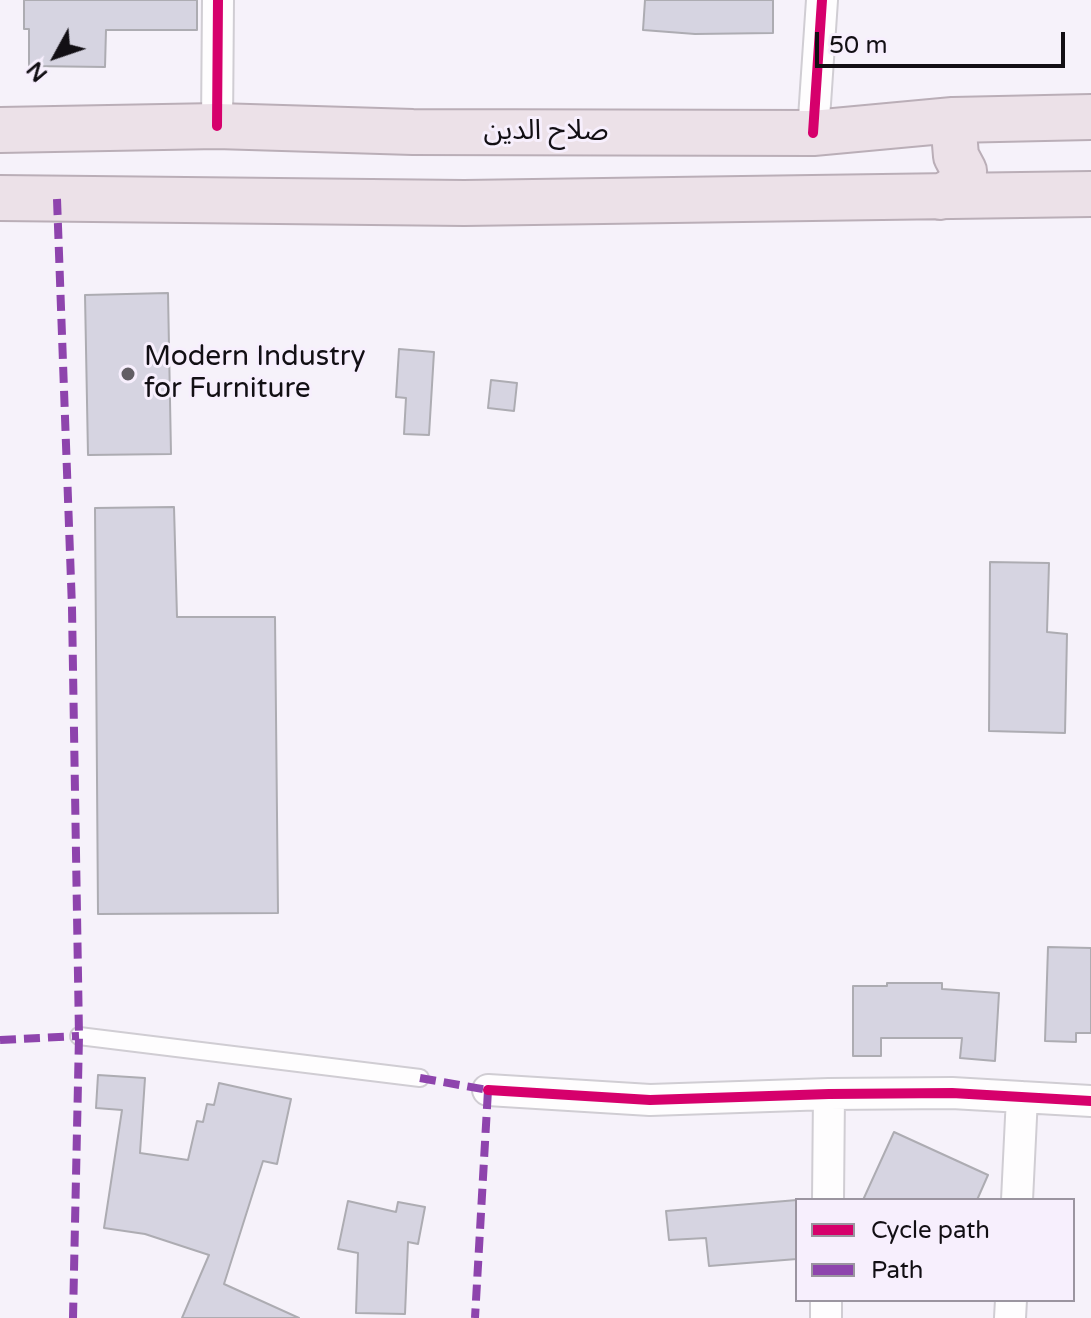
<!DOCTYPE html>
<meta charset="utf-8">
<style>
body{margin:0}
#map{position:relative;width:1091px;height:1318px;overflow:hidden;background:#f6f2fa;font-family:"Varela Round",sans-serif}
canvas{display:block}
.legend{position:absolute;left:795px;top:1198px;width:280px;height:104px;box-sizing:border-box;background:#f7effd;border:2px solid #9b95a0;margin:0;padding:10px 14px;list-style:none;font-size:24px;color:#120f14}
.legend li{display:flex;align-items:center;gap:16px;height:40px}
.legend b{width:40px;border:2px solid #9b95a0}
.north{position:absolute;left:16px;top:16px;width:80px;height:80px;-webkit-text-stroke:6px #f7effd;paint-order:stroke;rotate:230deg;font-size:22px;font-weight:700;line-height:32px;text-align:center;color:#120f14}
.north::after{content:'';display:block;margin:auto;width:28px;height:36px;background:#120f14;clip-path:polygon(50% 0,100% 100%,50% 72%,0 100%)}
.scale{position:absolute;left:815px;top:32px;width:250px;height:36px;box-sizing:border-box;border:4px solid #120f14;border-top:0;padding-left:10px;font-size:24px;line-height:28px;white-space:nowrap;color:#120f14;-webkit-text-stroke:6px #f7effd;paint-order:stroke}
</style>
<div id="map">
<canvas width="1091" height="1318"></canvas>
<ul class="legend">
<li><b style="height:10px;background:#d6006c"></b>Cycle path</li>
<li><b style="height:10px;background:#8e44ad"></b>Path</li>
</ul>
<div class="north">N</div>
<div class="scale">50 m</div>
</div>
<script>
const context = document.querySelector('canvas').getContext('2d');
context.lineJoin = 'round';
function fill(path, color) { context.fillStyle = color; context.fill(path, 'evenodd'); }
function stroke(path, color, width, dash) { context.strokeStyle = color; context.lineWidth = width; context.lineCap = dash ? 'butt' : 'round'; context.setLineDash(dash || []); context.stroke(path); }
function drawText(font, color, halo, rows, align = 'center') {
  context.font = font + ' "Varela Round","Noto Sans Arabic",sans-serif'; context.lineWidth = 6; context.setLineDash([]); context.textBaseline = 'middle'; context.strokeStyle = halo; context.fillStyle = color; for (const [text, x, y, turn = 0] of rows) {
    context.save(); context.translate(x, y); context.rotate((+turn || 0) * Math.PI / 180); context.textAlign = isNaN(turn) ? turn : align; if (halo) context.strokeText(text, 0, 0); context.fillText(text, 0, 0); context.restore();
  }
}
const building = new Path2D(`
 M24 0H197V30H106L105 67 29 66V29H24Z
 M645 0H773V33L695 34 643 30Z
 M168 293 171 454 88 455 85 295Z
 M399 349 434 352 429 435 404 434 406 398 396 397Z
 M491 380 517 383 514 411 488 408Z
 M174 507 177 617H275L278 913 98 914 95 508Z
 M990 562 1049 563 1047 632 1067 634 1065 733 989 731Z
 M1048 947 1091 948V1033H1076V1042L1045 1041Z
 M887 983H942V989L999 993 995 1061 960 1058 962 1038H881V1056H853V986H887Z
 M98 1075 145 1078 140 1153 188 1160 197 1121 203 1122 207 1104 214 1105 219 1083 291 1099 277 1164 263 1161 224 1284 299 1318H182L209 1255 145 1234 104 1228 122 1110 96 1108Z
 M894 1132 988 1175 977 1200H863Z
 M797 1200V1259L709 1266 706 1238 669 1240 666 1211Z
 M348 1201 396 1212 398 1202 425 1207 418 1244 408 1242 405 1314 356 1313 358 1253 338 1249Z`);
fill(building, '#d6d4e1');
stroke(building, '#adacb2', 2);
const lane = new Path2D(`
 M79 1036 420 1078`);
const street = new Path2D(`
 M217 126 218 0
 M813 133 822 0
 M488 1090 650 1100 829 1094 952 1093 1091 1101
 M828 1200 829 1094
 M1017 1200 1022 1097
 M826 1318V1300
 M1010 1318 1011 1300`);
const highway = new Path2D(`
 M0 130 217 126 413 132 813 133 953 120 1091 117
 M940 197 956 189 964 171 956 156 953 120
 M0 198 464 203 1091 194`);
stroke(lane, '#d0cdd3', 20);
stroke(street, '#d0cdd3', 34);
stroke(highway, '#baaeb7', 48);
stroke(lane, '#fefdfe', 16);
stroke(street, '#fefdfe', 30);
stroke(highway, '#ece1e8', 44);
stroke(new Path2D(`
 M57 199 72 608 79 1036 73 1318
 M0 1040 79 1036
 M420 1078 488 1090 475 1318`), '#8e44ad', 8, [16, 8]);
stroke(new Path2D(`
 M217 126 218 0
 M813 133 822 0
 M488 1090 650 1100 829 1094 952 1093 1091 1101`), '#d6006c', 10);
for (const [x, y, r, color] of [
 [128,374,8,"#625e64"]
]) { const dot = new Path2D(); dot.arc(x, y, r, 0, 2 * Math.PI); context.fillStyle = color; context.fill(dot); stroke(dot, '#f7effd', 3); }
drawText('28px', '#120f14', '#f7effd', [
 ["صلاح الدين",546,132]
]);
drawText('28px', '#120f14', '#f7effd', [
 ["Modern Industry",144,358],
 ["for Furniture",144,390]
], 'left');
</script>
